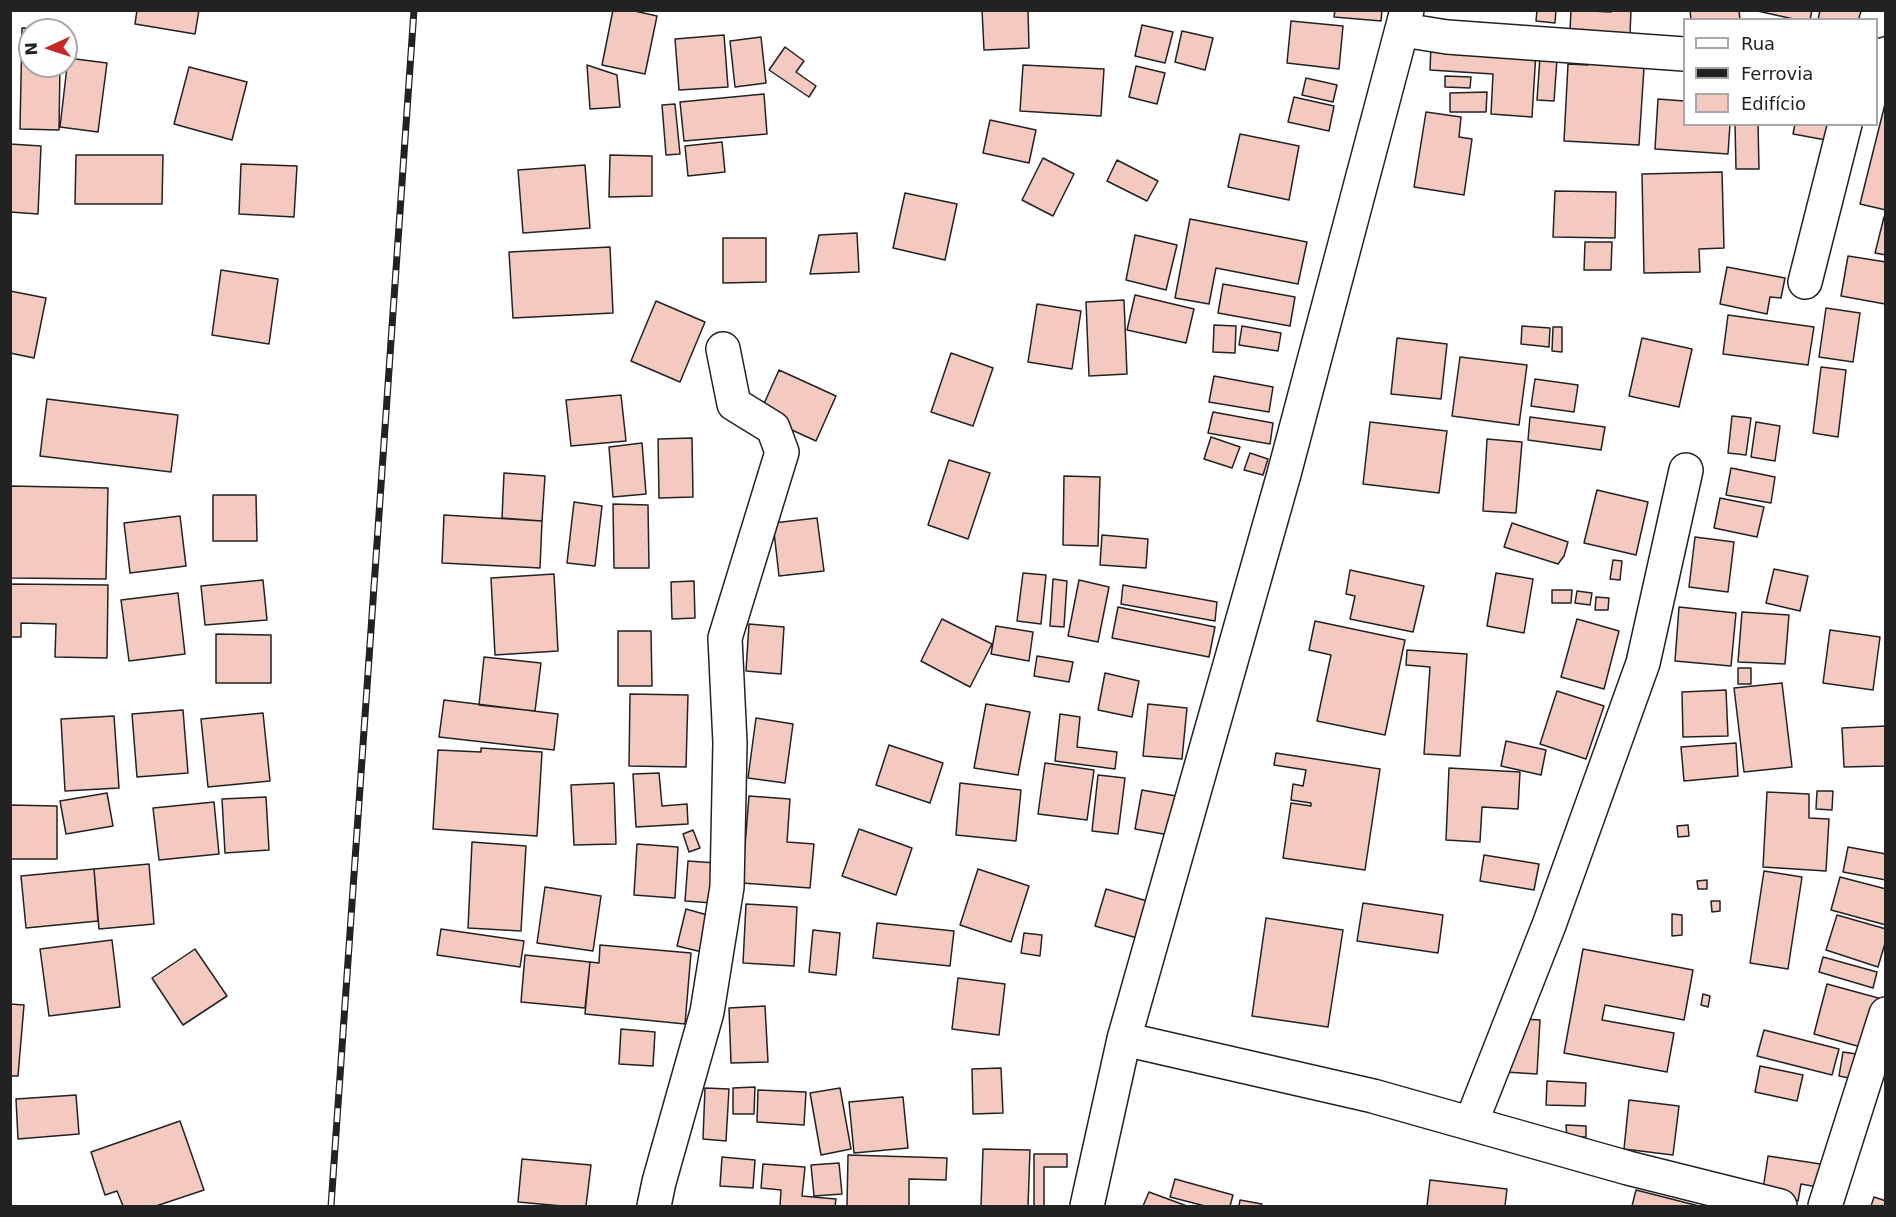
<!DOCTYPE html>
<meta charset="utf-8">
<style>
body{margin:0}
#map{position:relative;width:1896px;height:1217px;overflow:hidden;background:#fff;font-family:"DejaVu Sans",sans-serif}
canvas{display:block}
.frame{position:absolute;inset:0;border:12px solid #222;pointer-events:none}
.legend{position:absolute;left:1683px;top:18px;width:195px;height:108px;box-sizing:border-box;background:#fff;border:2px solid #a7a7a7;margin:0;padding:8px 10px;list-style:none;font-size:18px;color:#222}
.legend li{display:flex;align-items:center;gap:12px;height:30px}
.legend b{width:30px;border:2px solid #a7a7a7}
.north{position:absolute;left:18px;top:18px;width:60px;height:60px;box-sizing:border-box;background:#fff;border:2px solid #a7a7a7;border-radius:50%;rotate:267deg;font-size:16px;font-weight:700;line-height:24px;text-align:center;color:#222}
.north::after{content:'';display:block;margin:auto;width:21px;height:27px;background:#c62828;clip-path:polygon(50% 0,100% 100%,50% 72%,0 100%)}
</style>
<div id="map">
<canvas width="1896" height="1217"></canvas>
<div class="frame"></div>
<ul class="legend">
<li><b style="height:8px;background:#fff"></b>Rua</li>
<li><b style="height:8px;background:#222"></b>Ferrovia</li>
<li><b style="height:16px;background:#f3c9c0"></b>Edifício</li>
</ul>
<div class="north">N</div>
</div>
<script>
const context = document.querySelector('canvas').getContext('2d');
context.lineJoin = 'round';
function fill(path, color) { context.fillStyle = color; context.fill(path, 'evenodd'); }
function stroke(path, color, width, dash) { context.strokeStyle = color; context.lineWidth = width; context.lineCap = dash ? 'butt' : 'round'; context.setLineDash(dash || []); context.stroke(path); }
const building = new Path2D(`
 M137 10H199L195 34 135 24Z
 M613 10H630L657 16 645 74 602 65Z
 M982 10H1028L1029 48 984 50Z
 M1335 10H1382L1381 21 1334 17Z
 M1537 10H1556L1555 23 1536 21Z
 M1571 10 1611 12V10H1631L1630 34 1570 30Z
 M1690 10H1739L1740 20H1691Z
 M1753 10H1812L1810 20H1798Z
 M1820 10H1871L1869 20H1818Z
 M1291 21 1343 26 1339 69 1287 63Z
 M1142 25 1173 32 1165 63 1135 56Z
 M22 28 61 29 30 30V66H60L59 130 20 129Z
 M1182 31 1213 38 1205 70 1175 62Z
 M724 35 728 87 679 90 675 39Z
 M761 37 766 83 735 87 730 41Z
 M1431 45 1536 52 1532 117 1491 114 1493 74 1430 70Z
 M785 47 804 61 796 72 816 86 809 97 769 70Z
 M1589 48 1645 52 1639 145 1564 141 1568 64 1588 65Z
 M1540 57 1557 59 1554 101 1537 100Z
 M68 58 107 63 98 132 60 127Z
 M587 65 617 75 620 107 590 109Z
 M1023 65 1104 69 1101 116 1020 111Z
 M1136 66 1165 73 1157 104 1129 97Z
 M189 67 247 82 232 140 174 124Z
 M1445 76 1471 77 1470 88 1445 87Z
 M1306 78 1337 85 1333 102 1302 95Z
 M1487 92 1486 112H1450V93Z
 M764 94 767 134 684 141 680 102Z
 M1294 97 1334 106 1329 131 1288 122Z
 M1658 99 1684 101V124H1730L1728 154 1655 149Z
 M675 104 680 154 666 155 662 105Z
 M1885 104H1886V210L1860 204Z
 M1426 112 1461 117 1459 137 1472 139 1464 195 1414 187Z
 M990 120 1036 130 1029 163 983 153Z
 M1735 124H1758L1759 169H1736Z
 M1795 124H1841L1837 142 1793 134Z
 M1240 134 1299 146 1289 200 1228 187Z
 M722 142 725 172 688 176 685 146Z
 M10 144 41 146 38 214 10 212Z
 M76 155H163L162 204H75Z
 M610 155 652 156V196L609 197Z
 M1043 158 1074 174 1053 216 1022 200Z
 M1117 160 1158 181 1147 201 1107 181Z
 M241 164 297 166 294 217 239 214Z
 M585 165 590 228 523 233 518 170Z
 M1722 172 1724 248 1699 249 1700 272 1644 273 1642 174Z
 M1555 191 1616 192 1615 238 1553 237Z
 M905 193 957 204 945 260 893 248Z
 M1884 217 1886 218V255L1875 253Z
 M1190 219 1307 242 1298 284 1216 268 1209 304 1175 298Z
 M857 233 859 272 810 274 819 235Z
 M1135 235 1177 245 1166 290 1126 280Z
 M723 238H766V282L723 283Z
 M1585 242H1612L1611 270H1584Z
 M610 247 613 313 513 318 509 252Z
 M1848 256 1886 262 1885 304 1841 296Z
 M1727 267 1785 278 1781 298 1770 297 1767 314 1720 304Z
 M221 270 278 279 269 344 212 335Z
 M1223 284 1295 297 1290 326 1218 313Z
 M10 291 46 298 34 358 10 353Z
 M1135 295 1194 309 1186 343 1127 330Z
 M1124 300 1127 374 1089 376 1086 302Z
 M656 301 705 322 680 382 631 361Z
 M1037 304 1081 311 1072 369 1028 362Z
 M1826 308 1860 313 1853 362 1819 357Z
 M1728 315 1814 327 1808 365 1723 354Z
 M1214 325 1236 326 1235 353 1213 352Z
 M1242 326 1281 333 1278 351 1239 345Z
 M1522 326 1550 328 1549 347 1521 344Z
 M1553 327H1562V352L1552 351Z
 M1397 338 1447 344 1441 399 1391 394Z
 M1642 338 1692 349 1679 407 1629 396Z
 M951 353 993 368 973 426 931 412Z
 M1460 357 1527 365 1519 425 1452 416Z
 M1821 367 1846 370 1838 437 1813 433Z
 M779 370 836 396 816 441 759 415Z
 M1214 376 1273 387 1269 412 1209 402Z
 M1535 379 1578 385 1574 412 1531 406Z
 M621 395 626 441 571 446 566 400Z
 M47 399 178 415 171 472 40 456Z
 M1213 412 1273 423 1270 444 1208 433Z
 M1732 416 1751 418 1746 455 1728 453Z
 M1530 417 1605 427 1601 450 1528 440Z
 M1370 422 1447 431 1439 493 1363 484Z
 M1756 422 1780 426 1775 461 1751 457Z
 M1211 437 1240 447 1232 468 1204 459Z
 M692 438 693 497 659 498 658 439Z
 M1487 439 1522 442 1516 513 1483 511Z
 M642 443 646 494 613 497 609 447Z
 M1250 453 1268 459 1263 475 1244 470Z
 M949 460 990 473 968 539 928 525Z
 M1731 468 1775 477 1771 503 1726 495Z
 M504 473 545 476 542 521 502 518Z
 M1064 476 1100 477 1098 546 1063 545Z
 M10 486 108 488 106 579 10 578Z
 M1597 490 1648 502 1636 555 1584 543Z
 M213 495H256L257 541H213Z
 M1720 498 1764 507 1757 537 1714 528Z
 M574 502 602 506 595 566 567 563Z
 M613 504 648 505 649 568H614Z
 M444 515 542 521 540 568 442 563Z
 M180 516 186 566 130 573 124 523Z
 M817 518 824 571 779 576 773 523Z
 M1512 523 1568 542 1564 556 1558 564 1504 547Z
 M1102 535 1148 539 1146 568 1100 565Z
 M1695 537 1734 542 1728 592 1689 587Z
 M1613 560 1622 561 1620 580 1610 579Z
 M1774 569 1808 576 1800 611 1766 603Z
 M1350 570 1424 586 1413 632 1350 619 1355 596 1346 594Z
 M1023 573 1046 575 1041 624 1017 621Z
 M1496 573 1533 579 1524 633 1487 626Z
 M554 574 558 651 495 655 491 578Z
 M1053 579 1067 581 1064 627 1050 626Z
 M263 580 267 620 205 625 201 586Z
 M1079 580 1109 587 1098 642 1068 636Z
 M694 581 695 618 672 619 671 582Z
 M10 584 108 585 107 658 55 657 56 624 21 623V637H10Z
 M1123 585 1217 602 1215 621 1121 604Z
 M1552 590H1572L1571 603H1552Z
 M1577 591 1592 593 1590 605 1575 603Z
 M178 593 185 654 129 661 121 600Z
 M1596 597 1609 598 1608 610H1595Z
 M1118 607 1215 627 1209 657 1112 638Z
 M1679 607 1736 613 1731 666 1675 661Z
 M1742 612 1789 615 1785 664 1738 662Z
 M942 619 992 644 970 687 921 661Z
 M1577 619 1619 631 1604 689 1561 677Z
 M1315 621 1405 640 1385 735 1317 721 1331 655 1309 650Z
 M749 624 784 627 781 674 746 671Z
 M996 626 1033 632 1029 661 991 654Z
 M1830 630 1880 637 1873 690 1823 683Z
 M618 631H651L652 686H618Z
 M216 634 271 635V683H216Z
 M1407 650 1467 654 1460 756 1424 754 1430 667 1406 665Z
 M1037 656 1073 662 1069 682 1034 676Z
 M484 657 541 663 535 711 479 705Z
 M1738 668H1751V684H1738Z
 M1105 673 1139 681 1132 717 1098 710Z
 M1782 683 1792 767 1744 772 1734 688Z
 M1726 690 1728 736 1683 737 1682 692Z
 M1557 691 1604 706 1586 759 1540 744Z
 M630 694 688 695 686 767 629 766Z
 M444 700 558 714 554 750 439 737Z
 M986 704 1030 712 1018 775 974 768Z
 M1148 704 1187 708 1182 759 1143 756Z
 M183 710 188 773 137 777 132 714Z
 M263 713 270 781 208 787 201 719Z
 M1060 714 1080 717 1077 747 1117 752 1115 769 1055 761Z
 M114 716 119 788 65 791 61 719Z
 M756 718 793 724 785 783 748 778Z
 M1886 726V766L1844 767 1842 728Z
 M1506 741 1546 750 1541 775 1501 766Z
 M1736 743 1738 776 1684 781 1681 747Z
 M889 745 943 763 930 803 876 785Z
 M481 748 542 752 537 836 433 829 438 750 481 752Z
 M1276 753 1380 769 1365 870 1283 858 1291 803 1311 806V803L1291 800 1293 784 1303 786 1306 770 1274 765Z
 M1045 763 1094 770 1087 820 1038 814Z
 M1449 768 1520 772 1518 809 1482 807 1480 842 1446 840Z
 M659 773 662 806 687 804 688 824 636 827 633 774Z
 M1098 775 1125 778 1118 834 1092 831Z
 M614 783 616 844 574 845 571 785Z
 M960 783 1021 790 1016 841 956 835Z
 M1142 790 1176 796 1169 835 1135 829Z
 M1817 791H1833L1832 810 1816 809Z
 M1767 792 1809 794V818L1829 819 1826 871 1763 867Z
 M107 793 113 826 66 834 60 801Z
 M749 796 790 799 787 842 814 844 810 888 742 883Z
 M266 797 269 850 225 853 222 799Z
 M214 802 219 854 159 860 153 808Z
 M10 805 57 806V859H10Z
 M1688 825 1689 836 1678 837 1677 826Z
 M859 829 912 848 896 895 842 876Z
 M693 830 700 848 689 852 683 834Z
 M472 842 526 846 521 931 468 928Z
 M637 844 678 847 675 898 634 895Z
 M1848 847 1886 854V880L1843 872Z
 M1484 855 1539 864 1534 890 1480 881Z
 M688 861 716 863 713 903 685 901Z
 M149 864 154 924 99 929 94 869Z
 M94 869 98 921 26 928 21 876Z
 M978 869 1029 886 1011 942 960 925Z
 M1764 871 1802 877 1788 969 1750 963Z
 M1840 877 1886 889V925L1831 910Z
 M1707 880V889H1698L1697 881Z
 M545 887 601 896 593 951 537 943Z
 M1106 889 1147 901 1137 938 1095 926Z
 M1711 901H1720V911L1712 912Z
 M1363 903 1443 915 1438 953 1357 941Z
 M746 904 797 907 794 966 743 963Z
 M686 909 711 916 702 952 677 946Z
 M1672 914 1682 915V935L1672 936Z
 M1837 915 1886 929V940L1878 967 1826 950Z
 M1266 918 1343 930 1328 1027 1252 1016Z
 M877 923 954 931 950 966 873 958Z
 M441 929 524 941 520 967 437 955Z
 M813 930 840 933 836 975 809 972Z
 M1024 933 1042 935 1040 956 1021 953Z
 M112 940 120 1007 49 1016 40 949Z
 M600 945 691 953 685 1024 585 1014 590 962 599 963Z
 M195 949 227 996 183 1025 152 978Z
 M1583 949 1693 970 1684 1020 1605 1005 1602 1020 1674 1033 1667 1072 1564 1053Z
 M525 955 590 962 585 1008 521 1002Z
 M1823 957 1877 972 1873 988 1819 972Z
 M958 978 1005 984 999 1035 952 1029Z
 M1827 984 1882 999 1868 1049 1814 1034Z
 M1703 994 1710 996 1708 1007 1701 1005Z
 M10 1004 24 1005 18 1076H10Z
 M765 1006 768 1062 731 1063 729 1008Z
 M1508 1018 1540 1020 1537 1074 1505 1072Z
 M621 1029 655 1032 653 1066 619 1064Z
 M1764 1030 1839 1049 1832 1075 1757 1056Z
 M1843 1052 1863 1055 1859 1080 1839 1076Z
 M1760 1066 1803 1075 1797 1101 1755 1092Z
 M1001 1068 1003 1113 973 1114 972 1069Z
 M1547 1081 1586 1083 1585 1106 1546 1105Z
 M755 1087 754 1114H733V1088Z
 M705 1088 729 1089 726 1141 703 1139Z
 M840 1088 851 1149 821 1155 810 1093Z
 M758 1090 806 1092 804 1125 757 1122Z
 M76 1095 79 1134 18 1139 16 1099Z
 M903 1097 908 1148 854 1153 849 1102Z
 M1629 1100 1679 1106 1673 1155 1624 1149Z
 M180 1121 204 1190 156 1206H123L117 1191 105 1195 91 1152Z
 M1566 1125 1586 1126V1137H1567Z
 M983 1149 1030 1150 1028 1206H981Z
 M1034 1154H1067V1167H1044V1206H1034Z
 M848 1155 947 1158 946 1180 909 1179V1206H847Z
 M1768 1156 1827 1165 1823 1188 1801 1184 1798 1201 1762 1196Z
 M722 1157 755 1160 753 1188 720 1186Z
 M522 1159 591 1165 586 1206H562L518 1202Z
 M839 1163 842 1194 814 1196 811 1165Z
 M763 1164 805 1167 802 1196 836 1199 835 1206H780L781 1190 761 1188Z
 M1175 1179 1233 1195 1230 1206H1205L1170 1197Z
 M1430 1180 1507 1189 1505 1206H1427Z
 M1636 1190 1699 1206H1632Z
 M1149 1192 1187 1206H1143Z
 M1874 1197 1886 1201V1206H1871Z
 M1240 1200 1262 1204 1261 1206H1239Z`);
fill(building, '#f3c9c0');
stroke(building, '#222', 1.5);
const minor = new Path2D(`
 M1876 21 1880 10
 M1403 30 1447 37 1684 54
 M1805 282 1845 124
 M1124 1039 1373 1096 1628 1168 1780 1206
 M1471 1123 1549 925 1643 663 1686 470
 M654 1206 659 1182 707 1012 727 887 730 743 725 638 782 452 773 428 734 404 723 349
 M1087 1206 1124 1039 1284 474 1407 10
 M1825 1206 1886 1014`);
stroke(minor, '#222', 36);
stroke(minor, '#fff', 33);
const rail = new Path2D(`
 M331 1206 414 10`);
stroke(rail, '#222', 7);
stroke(rail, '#fff', 4.5, [14]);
</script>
